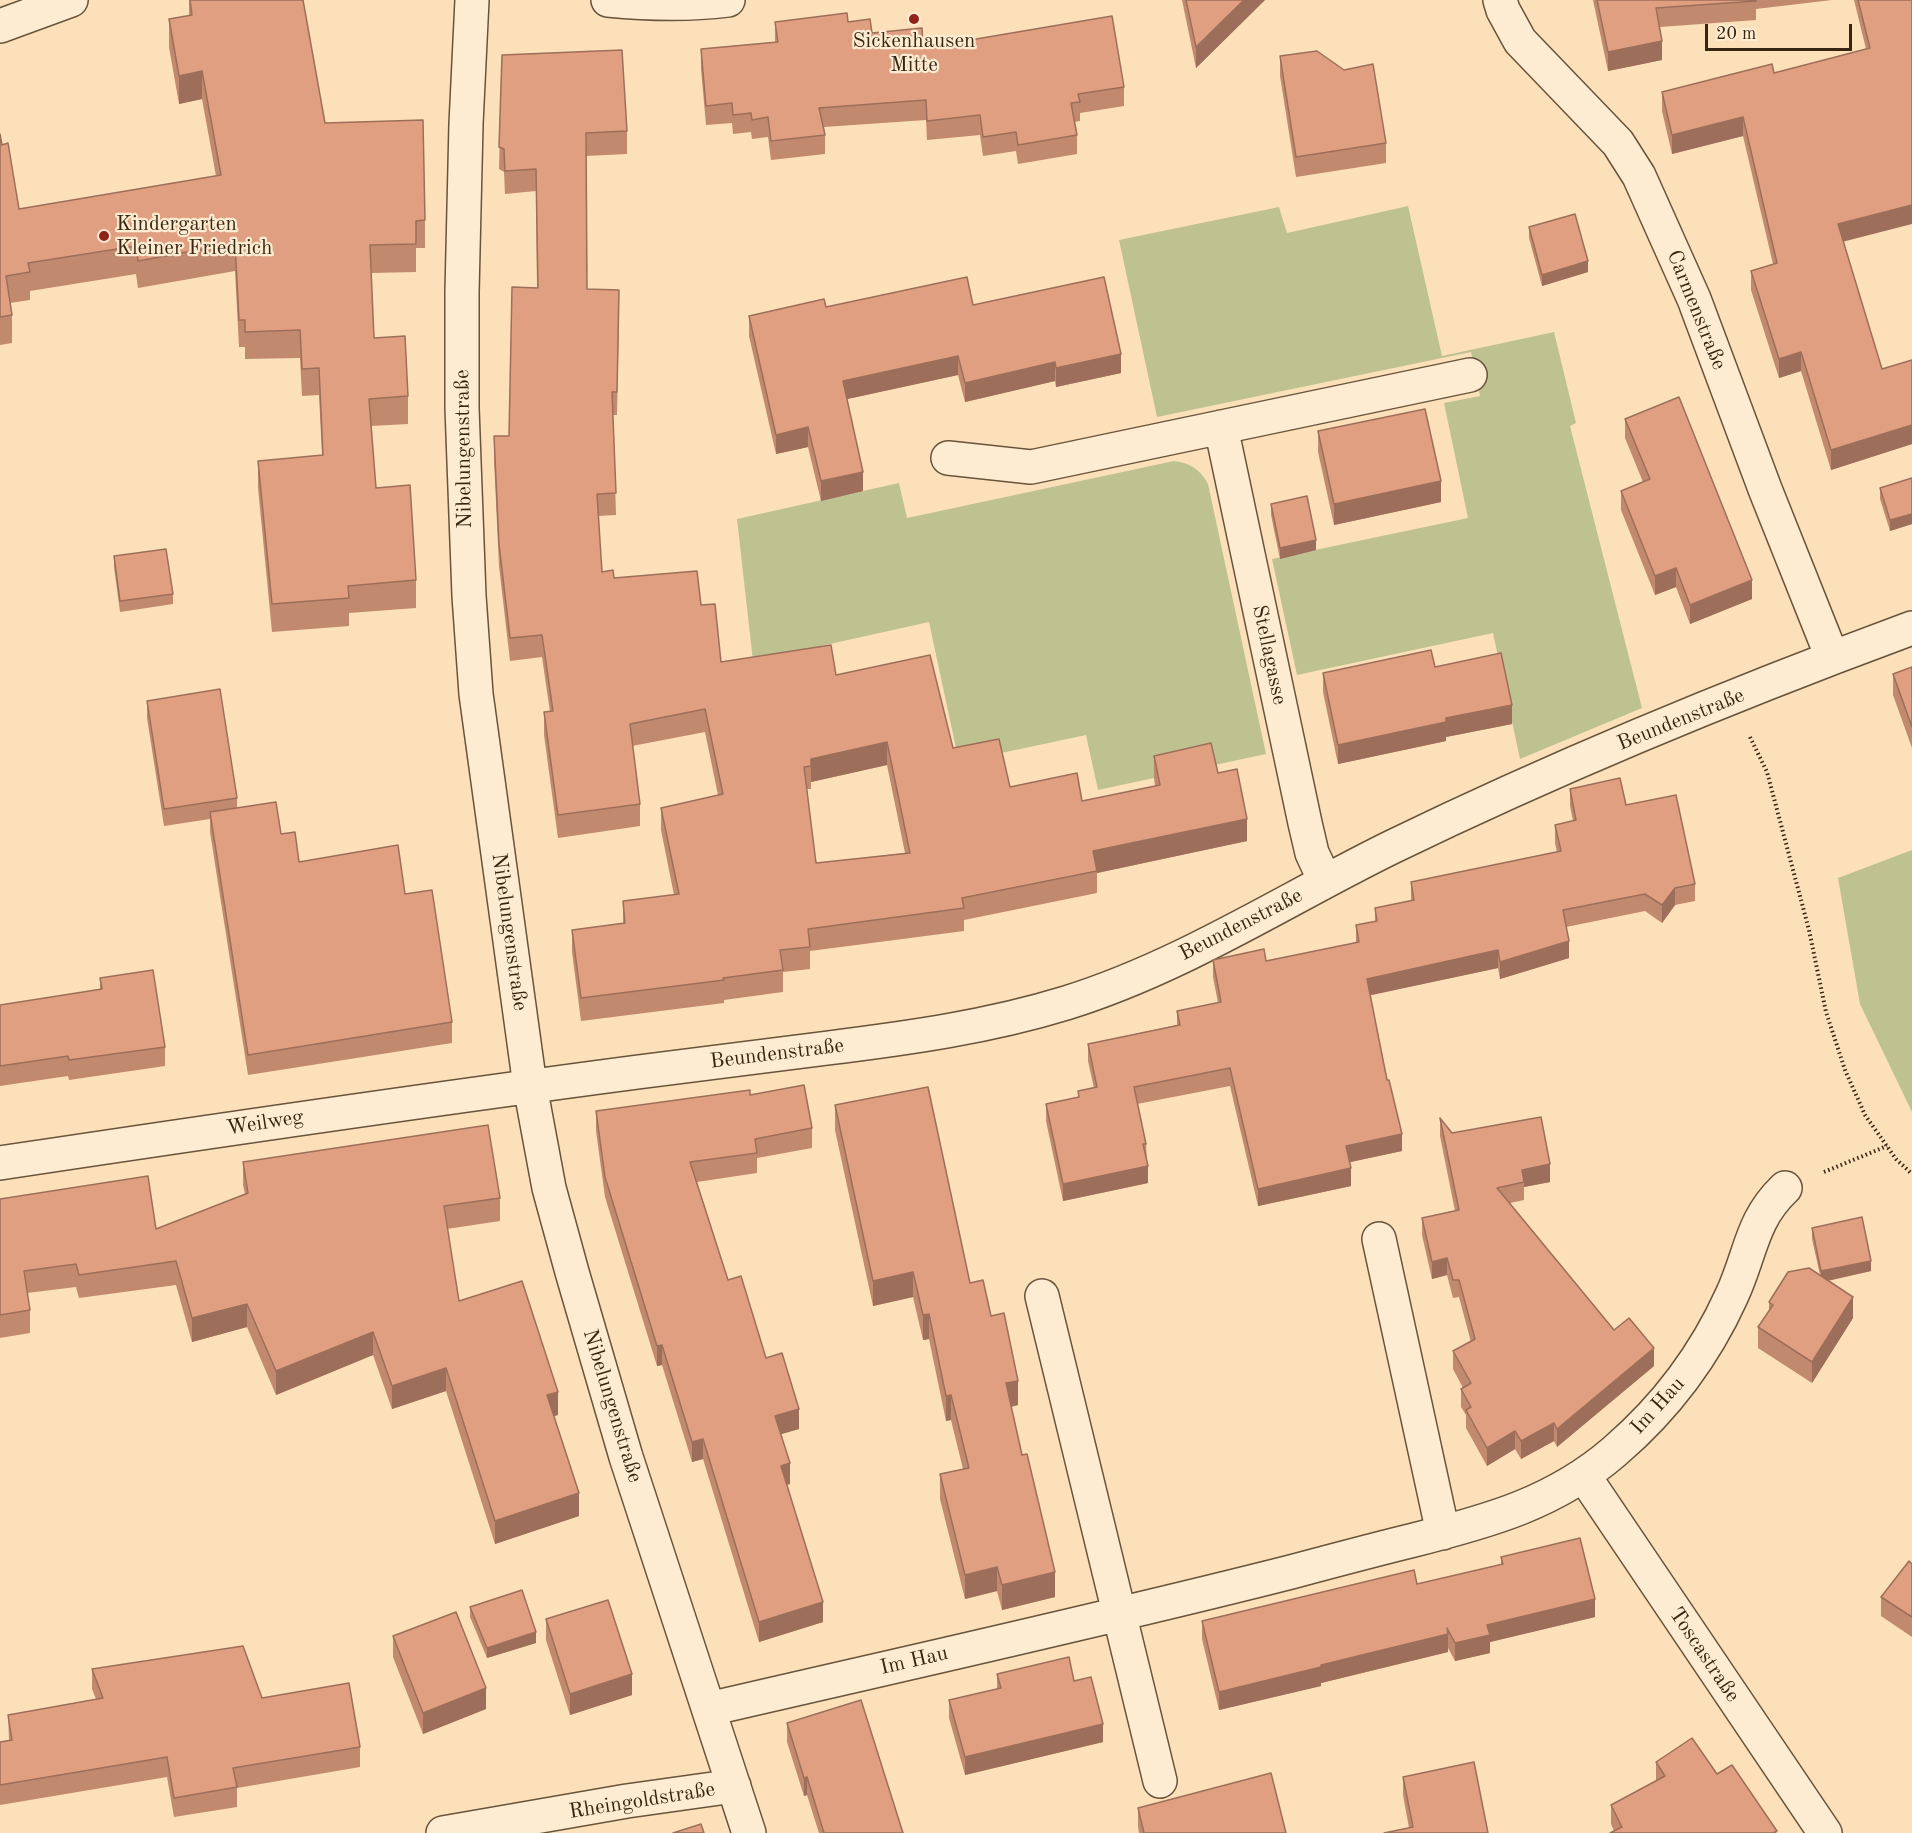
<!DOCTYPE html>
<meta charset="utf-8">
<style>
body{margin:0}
#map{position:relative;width:1912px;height:1833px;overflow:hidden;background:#fce0ba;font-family:"Old Standard TT",serif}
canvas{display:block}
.scale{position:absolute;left:1705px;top:24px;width:147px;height:27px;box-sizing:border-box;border:3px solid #362510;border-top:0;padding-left:8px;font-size:18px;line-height:21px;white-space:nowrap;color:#362510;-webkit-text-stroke:4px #fdebd2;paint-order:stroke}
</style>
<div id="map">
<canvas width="1912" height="1833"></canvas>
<div class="scale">20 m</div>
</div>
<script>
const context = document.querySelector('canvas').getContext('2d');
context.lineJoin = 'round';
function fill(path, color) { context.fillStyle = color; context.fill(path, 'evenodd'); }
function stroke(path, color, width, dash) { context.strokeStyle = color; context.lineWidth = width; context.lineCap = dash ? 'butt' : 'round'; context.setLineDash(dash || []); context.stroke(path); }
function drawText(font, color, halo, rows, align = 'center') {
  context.font = font + ' "Old Standard TT",serif'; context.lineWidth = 4.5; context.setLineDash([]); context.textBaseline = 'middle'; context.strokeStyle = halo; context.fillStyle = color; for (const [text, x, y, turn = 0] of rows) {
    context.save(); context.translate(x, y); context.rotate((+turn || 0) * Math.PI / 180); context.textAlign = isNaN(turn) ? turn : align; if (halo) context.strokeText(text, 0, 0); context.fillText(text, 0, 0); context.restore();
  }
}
fill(new Path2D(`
 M1408 206 1442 356 1554 332 1576 423 1570 426 1642 708 1520 759 1493 633 1297 675 1272 559 1468 518 1444 403 1480 396 1471 352 1157 417 1119 240 1279 207 1287 233Z
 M1174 461C1190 463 1200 469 1208 484L1266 754 1098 790 1086 735 959 762 929 622 753 661 737 519 899 483 907 518Z
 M1912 850V1112L1860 1004 1838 878Z`), '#bec290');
const minor = new Path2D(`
 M472 0 466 124 462 292V408L469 596 476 694 530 1086 549 1188 572 1272 626 1457 749 1833
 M608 0C649 4 687 5 728 0
 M1500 0 1503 10 1520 41 1618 143 1639 176 1694 299 1765 489 1832 657
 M0 26 71 0
 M1221 427 1305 823 1312 853 1325 881
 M948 458 1031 467 1470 375
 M0 1163C213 1131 425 1100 638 1072 702 1064 765 1056 828 1048 908 1038 988 1027 1066 1003 1182 967 1284 900 1392 847 1561 765 1736 693 1912 628
 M1379 1239 1443 1533
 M1042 1296 1160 1781
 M1584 1476 1825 1833
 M709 1709C903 1664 1098 1621 1291 1572 1332 1561 1373 1550 1414 1540 1489 1521 1555 1503 1615 1451 1665 1408 1705 1355 1732 1295 1751 1254 1751 1220 1785 1188
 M443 1833 627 1801 734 1786`);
stroke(minor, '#68543a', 36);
stroke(new Path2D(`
 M1750 737 1767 772 1809 930 1826 1012 1845 1070 1865 1115 1896 1159 1912 1174
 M1824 1172 1887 1146`), '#362510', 4, [1.5, 3]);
stroke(minor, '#fdebd2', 33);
fill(new Path2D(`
 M189 0H303L325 123 425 220V248H416V272L371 273 374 338 408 396V424L371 426 376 488 416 580V608L349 613V626L272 632 258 488V461L322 455 319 395 302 396 300 358 245 359V347H239L235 271 138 288 136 274 30 291V300L10 303 12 315V343L0 345V134L2 145 19 209 216 176 202 99 179 104 169 47V19L189 16Z
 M1182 0H1265L1196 68Z
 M1593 0H1832L1756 9V20L1660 27 1662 60 1608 71Z
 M1854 0H1912L1843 242 1882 369 1912 360V444L1831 470 1801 371 1779 378 1751 290V271L1773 264 1743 136 1672 154 1662 111V92L1774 73 1866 49Z
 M775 22H848L872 33 923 48 1124 87V106L1080 113V121L1074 122 1077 135V154L1018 164 1016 151 983 156 980 135 927 140 926 120 824 127 825 135V154L771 160 768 137 752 139 751 132 733 134 732 123 706 125 701 69V49L775 42Z
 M502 55 627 131V154L586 156 587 289 619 312 617 415H613L616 515 598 516 602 572 614 578 701 605 721 662 836 675 953 748 1010 787 1082 801 1155 786 1154 778V756L1218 773 1247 841 1097 873V893L964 920V931L810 951V969L783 972V992L724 1000V1003L581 1021 572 952V930L623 923V901L674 895 661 830V808L718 795 705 732 632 746 640 804V826L558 838 544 735V712H550L542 657 510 661 499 566 494 459V436H509L537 288 536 191 505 194 504 172 499 169ZM887 765 905 853 816 863 807 789H811V782Z
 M1280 56 1386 143V163L1296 177 1280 76Z
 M1529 227 1588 272 1542 286 1529 238Z
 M973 305 1121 373 1056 387 1055 381 965 402 958 375 847 399 863 491 821 501 808 447 776 454 749 336V316L826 307Z
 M1625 419 1752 599 1690 624 1676 587 1655 595 1621 510V491L1643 482 1625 438Z
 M1318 431 1441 502 1334 525 1318 452Z
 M1912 478V524L1890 531 1880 499V488Z
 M1271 504 1316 550 1280 559 1271 515Z
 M114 556 173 594V604L120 612 114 567Z
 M1912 667V748L1893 695V674Z
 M1323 673 1512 724 1446 737V741L1338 764 1323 692Z
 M147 701 237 798V808L281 834 299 862 405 894 452 1022V1043L248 1075 210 832V819L164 826 147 718Z
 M1570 789 1626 805 1695 884V901L1675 905 1662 923 1645 911 1566 927 1569 958 1500 979 1498 968 1370 995 1402 1151 1350 1162 1351 1186 1258 1206 1230 1086 1137 1104 1146 1144 1148 1183 1063 1201 1046 1121V1104L1078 1097V1091L1094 1088 1088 1061V1044L1177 1025V1011L1218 1003 1213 977V960L1266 961 1356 943V925L1375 921V908L1411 901V882L1557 852 1555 843V825L1573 821 1570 806Z
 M100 978 165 1047V1066L69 1080 68 1076 0 1086V1005L100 990Z
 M750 1095 812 1128V1148L757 1158V1173L697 1182 728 1280 766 1358 799 1429 780 1434 790 1484 786 1485 823 1622 759 1642 703 1459 692 1462 662 1365 657 1366 605 1197 596 1131V1111Z
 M835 1105 970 1283 991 1316 1018 1405 1011 1407 1055 1597 1002 1610 997 1591 965 1599 940 1499V1474L963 1469 951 1420 946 1421 929 1339 923 1340 913 1297 873 1306 835 1130Z
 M1440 1118 1452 1133 1550 1182 1524 1187V1200L1510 1203 1614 1330 1654 1366 1557 1447 1554 1441 1521 1459 1515 1449 1487 1466 1466 1428V1415L1461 1407V1389L1463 1388 1453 1369V1351L1471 1342 1459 1297 1453 1298 1447 1275 1432 1279 1422 1235V1218L1455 1211 1440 1136Z
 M243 1162 500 1198V1221L447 1229 459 1301 558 1415 554 1416 579 1516 495 1544 446 1391 392 1409 373 1355 276 1395 247 1327 192 1342 176 1285 79 1298 76 1287 27 1293 30 1310V1333L0 1338V1199L156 1229 245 1194 243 1185Z
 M1812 1228 1871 1271 1828 1281 1853 1318 1812 1383 1758 1348V1327L1769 1311V1302L1820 1275 1812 1239Z
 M1501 1557 1595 1617 1490 1642V1653L1455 1661 1448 1648V1652L1321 1683V1686L1219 1710 1202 1639V1621L1417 1584 1501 1565Z
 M1912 1564V1637L1881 1616V1597Z
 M470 1607 536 1643 487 1658 470 1617Z
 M546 1619 632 1695 570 1715 546 1640Z
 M393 1636 486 1709 423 1734 393 1657Z
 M92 1669 262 1698 360 1747V1767L237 1788V1807L174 1817 167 1777 0 1805V1742L9 1740 8 1715 96 1699 92 1689Z
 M997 1674 1074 1681 1103 1742 965 1775 949 1718V1700L997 1689Z
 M787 1723 903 1833H819L807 1795 804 1796 787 1742Z
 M1656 1762 1717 1774 1777 1833 1614 1831 1611 1824V1805L1656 1781Z
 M1403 1777 1488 1833 1409 1828 1403 1795Z
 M1138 1808 1286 1833H1139L1138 1826Z`), '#c1896e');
fill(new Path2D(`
 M1244 0H1265L1196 68V47Z
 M1662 41V60L1608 71V52Z
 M202 71V99L179 104V76Z
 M1743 117V136L1672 154V135Z
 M1912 205V224L1838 243V224Z
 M1588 261V272L1542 286V275Z
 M1801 352V371L1779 378V359Z
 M1121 354V373L1056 387V368Z
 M958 356V375L843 400V381Z
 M1055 362V381L965 402V383Z
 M1912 425V444L1831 470V450Z
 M808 427V447L776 454V435Z
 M863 472V491L821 501V481Z
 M1441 481V502L1334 525V504Z
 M1912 514V524L1890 531V520Z
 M1316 540V550L1280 559V548Z
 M1676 568V587L1655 595V576Z
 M1752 580V599L1690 624V605Z
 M1512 705V724L1446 737V741L1338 764V745L1446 718Z
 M887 742V765L811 782V759Z
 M1247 819V841L1097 873 1093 851Z
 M1675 888V905L1662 923V905Z
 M1569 941V958L1500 979V962Z
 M1498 950V968L1367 996V979Z
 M1402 1134V1151L1346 1163V1146Z
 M1550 1164V1182L1524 1187V1182L1522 1170Z
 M1148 1166V1183L1063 1201V1184Z
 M1351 1168V1186L1258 1206V1189Z
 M1447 1258V1275L1432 1279V1262Z
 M1871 1261V1271L1821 1282V1271Z
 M913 1272V1297L873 1306V1281Z
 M1853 1297V1318L1812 1383V1362Z
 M247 1304V1327L192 1342V1318Z
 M929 1314V1339L923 1340V1315Z
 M373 1332V1355L276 1395V1371Z
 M662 1345V1365L657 1366V1346Z
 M1654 1348V1366L1557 1447V1429Z
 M446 1368V1391L392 1409V1386Z
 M1018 1381V1405L1006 1408V1383Z
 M558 1392V1415L547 1418V1395Z
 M951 1395V1420L946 1421V1396Z
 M799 1409V1429L775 1436V1416Z
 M1554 1423V1441L1521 1459V1441Z
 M1515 1431V1449L1487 1466V1448Z
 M703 1439V1459L692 1462V1442Z
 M790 1463V1484L781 1486V1466Z
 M579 1493V1516L495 1544V1521Z
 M997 1567V1591L965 1599V1575Z
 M1055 1572V1597L1002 1610V1585Z
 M1595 1599V1617L1490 1642V1653L1455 1661V1643L1487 1625Z
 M823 1602V1622L759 1642V1622Z
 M536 1632V1643L487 1658V1648Z
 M1448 1634V1652L1321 1683V1686L1219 1710V1692L1321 1665Z
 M632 1674V1695L570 1715V1694Z
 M486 1688V1709L423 1734V1713Z
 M1103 1724V1742L965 1775V1757Z
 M807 1777V1795L804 1796V1778Z`), '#9d6f5a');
const building = new Path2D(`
 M190 0H303L325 123 423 120 425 220 416 221V244L370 245 374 338 405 336 408 396 369 399 376 488 410 485 416 580 348 586 349 598 272 604 258 461 323 455 319 368 302 369 300 330 245 332V320H239L235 243 138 261 136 246 28 263 30 272 6 276 12 315 0 317V134L2 145 8 143 19 209 221 175 202 71 179 76 169 19 192 15Z
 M1186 0H1244L1196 47Z
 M1597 0H1756V1L1656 8 1662 41 1608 52Z
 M1858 0H1912V205L1838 224 1882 369 1912 360V425L1831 450 1801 352 1779 359 1751 271 1777 263 1743 117 1672 135 1662 92 1772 64 1774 73 1870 48Z
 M847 13 848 22 870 19 872 33 922 28 923 48 1112 16 1124 87 1078 94 1080 102 1071 103 1077 135 1018 145 1016 132 983 137 980 115 927 121 926 100 819 108 825 135 771 141 768 117 752 120 751 113 733 115 732 103 706 106 701 49 778 42 775 22Z
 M622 50 627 131 586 133 587 289 619 290 617 392H612L616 493 597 494 602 572 613 570 614 578 697 571 701 605 715 604 721 662 831 645 836 675 930 655 953 748 999 739 1010 787 1077 773 1082 801 1160 785 1154 756 1211 743 1218 773 1237 769 1247 819 1093 851 1097 871 962 898 964 908 808 929 810 947 780 950 783 970 723 978 724 980 581 998 572 930 625 923 623 901 679 894 661 808 723 794 705 709 630 724 640 804 558 815 544 712 553 711 542 635 510 638 499 544 494 436H509L512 287 538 288 536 169 505 171 504 149 499 147 502 55ZM887 742 910 853 816 863 804 767 811 766V759Z
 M1317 51 1344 70 1373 64 1386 143 1296 157 1280 56Z
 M1575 214 1588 261 1542 275 1529 227Z
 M967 277 973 305 1104 277 1121 354 1056 368 1055 362 965 383 958 356 843 381 863 472 821 481 808 427 776 435 749 316 824 299 826 307Z
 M1679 397 1752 580 1690 605 1676 568 1655 576 1621 491 1650 479 1625 419Z
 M1425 409 1441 481 1334 504 1318 431Z
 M1912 478V514L1890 520 1880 488Z
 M1307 496 1316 540 1280 548 1271 504Z
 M166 549 173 594 120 601 114 556Z
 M1431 650 1435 667 1501 653 1512 705 1446 718V722L1338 745 1323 673Z
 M1912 667V727L1893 674Z
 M220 689 237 798 164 809 147 701Z
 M1620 778 1626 805 1676 795 1695 884 1675 888 1662 905 1645 894 1563 910 1569 941 1500 962 1498 950 1367 979 1387 1080H1389L1402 1134 1346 1146 1351 1168 1258 1189 1230 1068 1134 1087 1146 1144H1143L1148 1166 1063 1184 1046 1104 1079 1097 1078 1091 1097 1087 1088 1044 1180 1025 1177 1011 1221 1002 1213 960 1264 949 1266 961 1359 942 1356 925 1377 921 1375 908 1414 900 1411 882 1561 851 1555 825 1576 820 1570 789Z
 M276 802 281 834 295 832 299 862 398 845 405 894 432 890 452 1022 248 1055 210 812Z
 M153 970 165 1047 69 1060 68 1056 0 1066V1005L102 989 100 978Z
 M804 1085 812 1128 755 1139 757 1153 690 1162 728 1280 741 1276 766 1358 782 1353 799 1409 775 1416 790 1463 781 1466 823 1602 759 1622 703 1439 692 1442 662 1345 657 1346 605 1177 596 1111 750 1090V1095Z
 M928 1087 970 1283 983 1280 991 1316 1004 1313 1018 1381 1006 1383 1022 1455 1027 1454 1055 1572 1002 1585 997 1567 965 1575 940 1474 969 1468 951 1395 946 1396 929 1314 923 1315 913 1272 873 1281 835 1105Z
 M1541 1117 1550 1164 1522 1170 1524 1182 1497 1188 1614 1330 1629 1318 1654 1348 1557 1429 1554 1423 1521 1441 1515 1431 1487 1448 1466 1410 1471 1407 1461 1389 1471 1383 1453 1351 1475 1339 1459 1280H1453L1447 1258 1432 1262 1422 1218 1459 1210 1440 1118 1452 1133Z
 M488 1125 500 1198 444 1206 459 1301 522 1281 558 1392 547 1395 579 1493 495 1521 446 1368 392 1386 373 1332 276 1371 247 1304 192 1318 176 1261 79 1275 76 1264 24 1271 30 1310 0 1315V1199L148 1176 156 1229 248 1193 243 1162Z
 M1862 1217 1871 1261 1821 1271 1812 1228Z
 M1809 1268 1853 1297 1812 1362 1758 1327 1773 1305 1769 1302 1788 1272Z
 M1580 1538 1595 1599 1487 1625 1490 1635 1455 1643 1447 1628 1448 1634 1321 1665V1667L1219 1692 1202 1621 1414 1570 1417 1584 1503 1564 1501 1557Z
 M1909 1561 1912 1564V1617L1881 1597Z
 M522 1590 536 1632 487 1648 470 1607Z
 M608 1600 632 1674 570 1694 546 1619Z
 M456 1612 486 1688 423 1713 393 1636Z
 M243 1646 262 1698 349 1683 360 1747 233 1768 237 1787 174 1798 167 1757 0 1785V1742L12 1740 8 1715 103 1698 92 1669Z
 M1069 1657 1074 1681 1091 1677 1103 1724 965 1757 949 1700 1001 1688 997 1674Z
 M861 1700 903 1833H824L807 1777 804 1778 787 1723Z
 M1692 1738 1717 1774 1732 1765 1777 1831 1773 1833H1610L1622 1827 1611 1805 1665 1776 1656 1762Z
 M1474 1762 1488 1833H1384L1413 1827 1403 1777Z
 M1271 1773 1286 1833H1144L1138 1808Z
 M701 1824 704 1833H673Z`);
fill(building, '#e09f80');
stroke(building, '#9d6f5a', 1.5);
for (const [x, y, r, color] of [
 [914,19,6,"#8f2418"],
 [104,236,6,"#8f2418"]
]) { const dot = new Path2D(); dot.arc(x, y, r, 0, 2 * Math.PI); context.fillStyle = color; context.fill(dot); stroke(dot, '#fdebd2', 2); }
drawText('21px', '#362510', '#fdebd2', [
 ["Sickenhausen",914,41],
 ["Mitte",914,65],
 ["Kindergarten",116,224,"left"],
 ["Kleiner Friedrich",116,248,"left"]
]);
drawText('21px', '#362510', '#fdebd2', [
 ["Carmenstraße",1696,310,68],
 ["Nibelungenstraße",464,449,-91],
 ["Stellagasse",1269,655,78],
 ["Beundenstraße",1681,720,-22],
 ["Beundenstraße",1241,925,-27],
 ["Nibelungenstraße",509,932,82],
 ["Beundenstraße",777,1054,-7],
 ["Weilweg",265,1123,-9],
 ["Nibelungenstraße",612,1406,73],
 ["Im Hau",1658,1406,-48],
 ["Toscastraße",1704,1655,56],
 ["Im Hau",914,1661,-13],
 ["Rheingoldstraße",642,1801,-9]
]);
</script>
